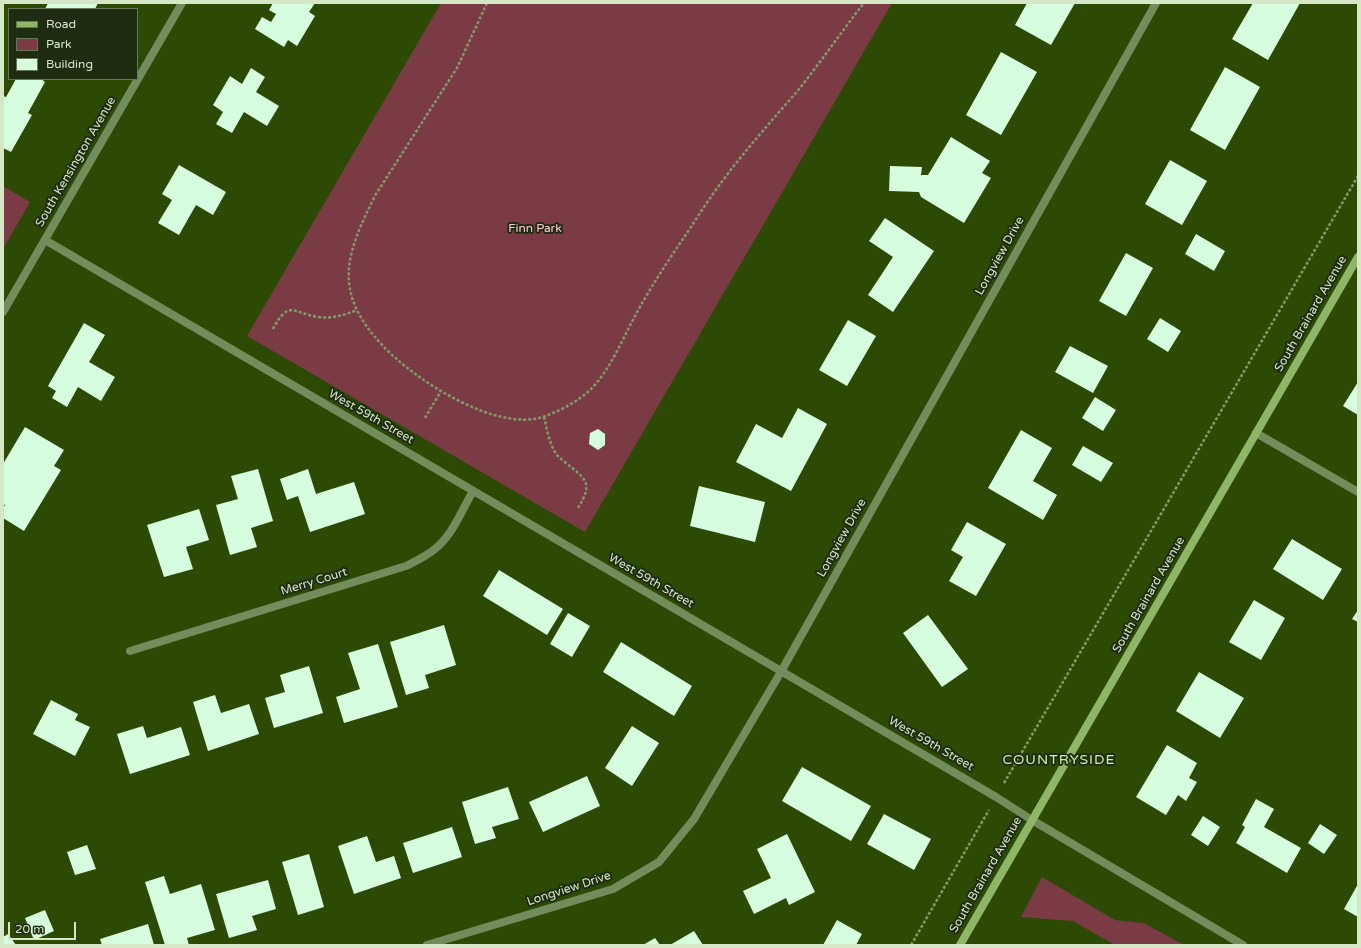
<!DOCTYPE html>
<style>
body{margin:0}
#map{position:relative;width:1361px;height:948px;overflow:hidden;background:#2d4a05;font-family:"Varela Round",sans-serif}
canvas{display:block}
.frame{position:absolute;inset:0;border:4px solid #d5e7c6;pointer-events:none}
.legend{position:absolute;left:8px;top:8px;width:130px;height:72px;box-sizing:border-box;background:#1e2c11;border:1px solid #677759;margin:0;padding:5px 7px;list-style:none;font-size:12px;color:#d5e7c6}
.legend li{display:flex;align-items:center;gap:8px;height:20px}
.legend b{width:20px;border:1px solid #677759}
.scale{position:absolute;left:8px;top:922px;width:68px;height:18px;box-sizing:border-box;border:2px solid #d5e7c6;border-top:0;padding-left:5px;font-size:12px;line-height:14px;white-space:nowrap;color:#d5e7c6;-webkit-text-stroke:3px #1e2c11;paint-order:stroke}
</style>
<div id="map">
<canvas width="1361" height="948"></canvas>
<div class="frame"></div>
<ul class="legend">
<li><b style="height:5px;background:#8eb667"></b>Road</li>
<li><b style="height:11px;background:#7a3b45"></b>Park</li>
<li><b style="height:11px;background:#d6fede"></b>Building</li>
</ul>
<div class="scale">20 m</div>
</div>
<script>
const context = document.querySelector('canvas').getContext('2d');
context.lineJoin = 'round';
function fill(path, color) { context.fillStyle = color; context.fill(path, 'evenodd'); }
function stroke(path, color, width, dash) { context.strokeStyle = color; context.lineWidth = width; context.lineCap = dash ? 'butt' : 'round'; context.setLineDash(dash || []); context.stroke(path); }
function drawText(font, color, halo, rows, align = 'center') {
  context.font = font + ' "Varela Round",sans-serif'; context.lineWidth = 4; context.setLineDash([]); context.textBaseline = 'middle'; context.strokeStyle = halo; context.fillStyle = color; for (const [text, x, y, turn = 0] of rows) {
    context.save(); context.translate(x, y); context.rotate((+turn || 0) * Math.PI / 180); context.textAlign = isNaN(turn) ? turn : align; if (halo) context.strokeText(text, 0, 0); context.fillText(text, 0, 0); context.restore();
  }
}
fill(new Path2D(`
 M441 3H892L585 532 247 336Z
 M3 186 30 202 3 249Z
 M1042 877 1115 920 1144 923 1184 945H1115L1073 921 1021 917Z`), '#7a3b45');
fill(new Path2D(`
 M48 3 63 4 98 3 95 9H45Z
 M273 3H315L309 12 315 16 297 46 288 40 284 47 255 29 262 17 271 22 276 14 269 10Z
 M1027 3H1075L1051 45 1015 25Z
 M1253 3H1300L1268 60 1232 39Z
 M1001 52 1037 72 1001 135 966 115Z
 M1225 67 1260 87 1225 150 1190 130Z
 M251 68 265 77 256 92 279 106 267 126 244 112 232 133 216 124 223 112 213 105 230 76 242 84Z
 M16 79H41L45 82 28 113 32 115 11 152 3 148V96L6 97Z
 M951 137 990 161 982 173 991 178 964 223 921 197 919 192 889 191 890 166 922 167 921 175H928Z
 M1170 160 1207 181 1182 225 1145 204Z
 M179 165 226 192 213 215 196 205 179 235 158 223 172 200 162 194Z
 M885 218 934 251 893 312 868 295 893 257 869 241Z
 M1196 234 1225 251 1214 271 1185 254Z
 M1126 253 1153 268 1126 316 1099 301Z
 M1160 318 1181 331 1168 352 1147 339Z
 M848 320 876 336 847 386 819 370Z
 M84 323 105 335 89 362 115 377 101 401 78 387 67 407 52 398 56 391 48 386Z
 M1070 346 1108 366 1093 393 1055 372Z
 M1358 382V415L1343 406Z
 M1095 397 1116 410 1103 431 1082 418Z
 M798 408 827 424 791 491 736 462 756 424 782 438Z
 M25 427 64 450 54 466 61 470 24 531 3 518V509L5 505 3 504V464Z
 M598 429 605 434V445L598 450 589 444 590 433Z
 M1021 430 1052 448 1033 481 1057 495 1043 520 988 488Z
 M1083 446 1113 463 1101 482 1072 465Z
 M258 469 273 521 251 528 257 547 230 555 216 505 238 499 231 476Z
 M308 469 316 494 354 482 365 514 310 532 298 496 287 500 280 479Z
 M699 486 765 502 755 542 690 526Z
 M199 509 209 540 186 547 193 569 164 577 147 525Z
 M967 522 1006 544 976 596 949 581 963 557 951 550Z
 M1292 539 1342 569 1323 600 1273 569Z
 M499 570 563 609 547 635 483 596Z
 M1254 600 1285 618 1261 660 1229 642Z
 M1358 610V622L1352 619Z
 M568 613 590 626 572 657 550 644Z
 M928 615 968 669 942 687 903 633Z
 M444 625 456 665 425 675 429 688 406 695 390 642Z
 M621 642 692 686 674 716 603 672Z
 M378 644 398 707 344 723 336 697 360 689 348 653Z
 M309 666 323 713 274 728 265 698 285 692 280 675Z
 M1199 672 1244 698 1220 738 1176 711Z
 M215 695 221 713 249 704 259 734 208 751 193 702Z
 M51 700 78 714 75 720 90 727 75 756 33 734Z
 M143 726 147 738 181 727 190 755 130 774 117 734Z
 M632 726 659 743 632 786 605 768Z
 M1167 745 1197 763 1189 778 1197 782 1186 801 1178 795 1166 815 1136 797Z
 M802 767 871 806 851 841 782 801Z
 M587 776 600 806 543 832 529 802Z
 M508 787 519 819 492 827 496 838 475 844 462 802Z
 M1256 799 1274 809 1264 827 1301 848 1287 873 1236 843 1245 827 1242 825Z
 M884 814 931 839 914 870 867 844Z
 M1203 816 1220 827 1208 846 1191 835Z
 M1320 824 1337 835 1324 854 1308 843Z
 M452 827 462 857 413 873 403 843Z
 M787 834 815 892 789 905 786 898 754 914 743 891 771 878 757 849Z
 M367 836 376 862 394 856 401 878 354 894 338 846Z
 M87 845 96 869 75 875 67 852Z
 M309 854 324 907 298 915 282 862Z
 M164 876 170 894 201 884 215 930 187 938 189 945H165L145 882Z
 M268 880 276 909 252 916 257 930 229 938 216 894Z
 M1358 884V917L1344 909Z
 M45 910 54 931 34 940 25 918Z
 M837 920 862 934 856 945H823Z
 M148 924 154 945H102L100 939Z
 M694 931 703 945H670Z
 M8 934 16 945H3V937Z
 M655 938 660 945H643Z`), '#d6fede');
stroke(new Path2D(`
 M487 3 457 68 376 194C345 255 332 292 383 346 415 380 495 432 543 417 560 411 579 401 592 388 611 368 622 340 635 316 651 286 670 258 689 230 706 203 725 176 746 151 763 130 782 109 800 88 822 60 842 31 864 3
 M273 329C289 299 293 313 318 317 333 319 344 315 357 310
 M544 417C547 429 549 444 557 455 559 458 563 460 566 463 587 480 593 483 578 508
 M425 418 441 391
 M1004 783 1358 176
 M911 945 989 810`), '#829a67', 2.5, [3, 2]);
stroke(new Path2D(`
 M45 240 996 797 1032 820 1243 945
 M3 312 182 3
 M1256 433 1358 492
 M130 651 406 566C416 561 427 556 436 548 453 534 462 510 473 491
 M427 945 613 889 659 862 694 819 782 670 1156 3`), '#738c5b', 8);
stroke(new Path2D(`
 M960 945 1358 257`), '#8eb667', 8);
drawText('12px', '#d5e7c6', '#1e2c11', [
 ["South Kensington Avenue",76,162,-60],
 ["Longview Drive",1000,256,-61],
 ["South Brainard Avenue",1311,314,-60],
 ["West 59th Street",371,417,30],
 ["Longview Drive",842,538,-61],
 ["West 59th Street",651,581,30],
 ["Merry Court",314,582,-17],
 ["South Brainard Avenue",1149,595,-60],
 ["West 59th Street",931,744,30],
 ["South Brainard Avenue",986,875,-60],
 ["Longview Drive",569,889,-18]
]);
drawText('12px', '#ffcdd3', '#1e2c11', [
 ["Finn Park",535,229]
]);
context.letterSpacing = '1px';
drawText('14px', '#cdf1ad', '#1e2c11', [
 ["COUNTRYSIDE",1059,760]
]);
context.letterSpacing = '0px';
</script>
